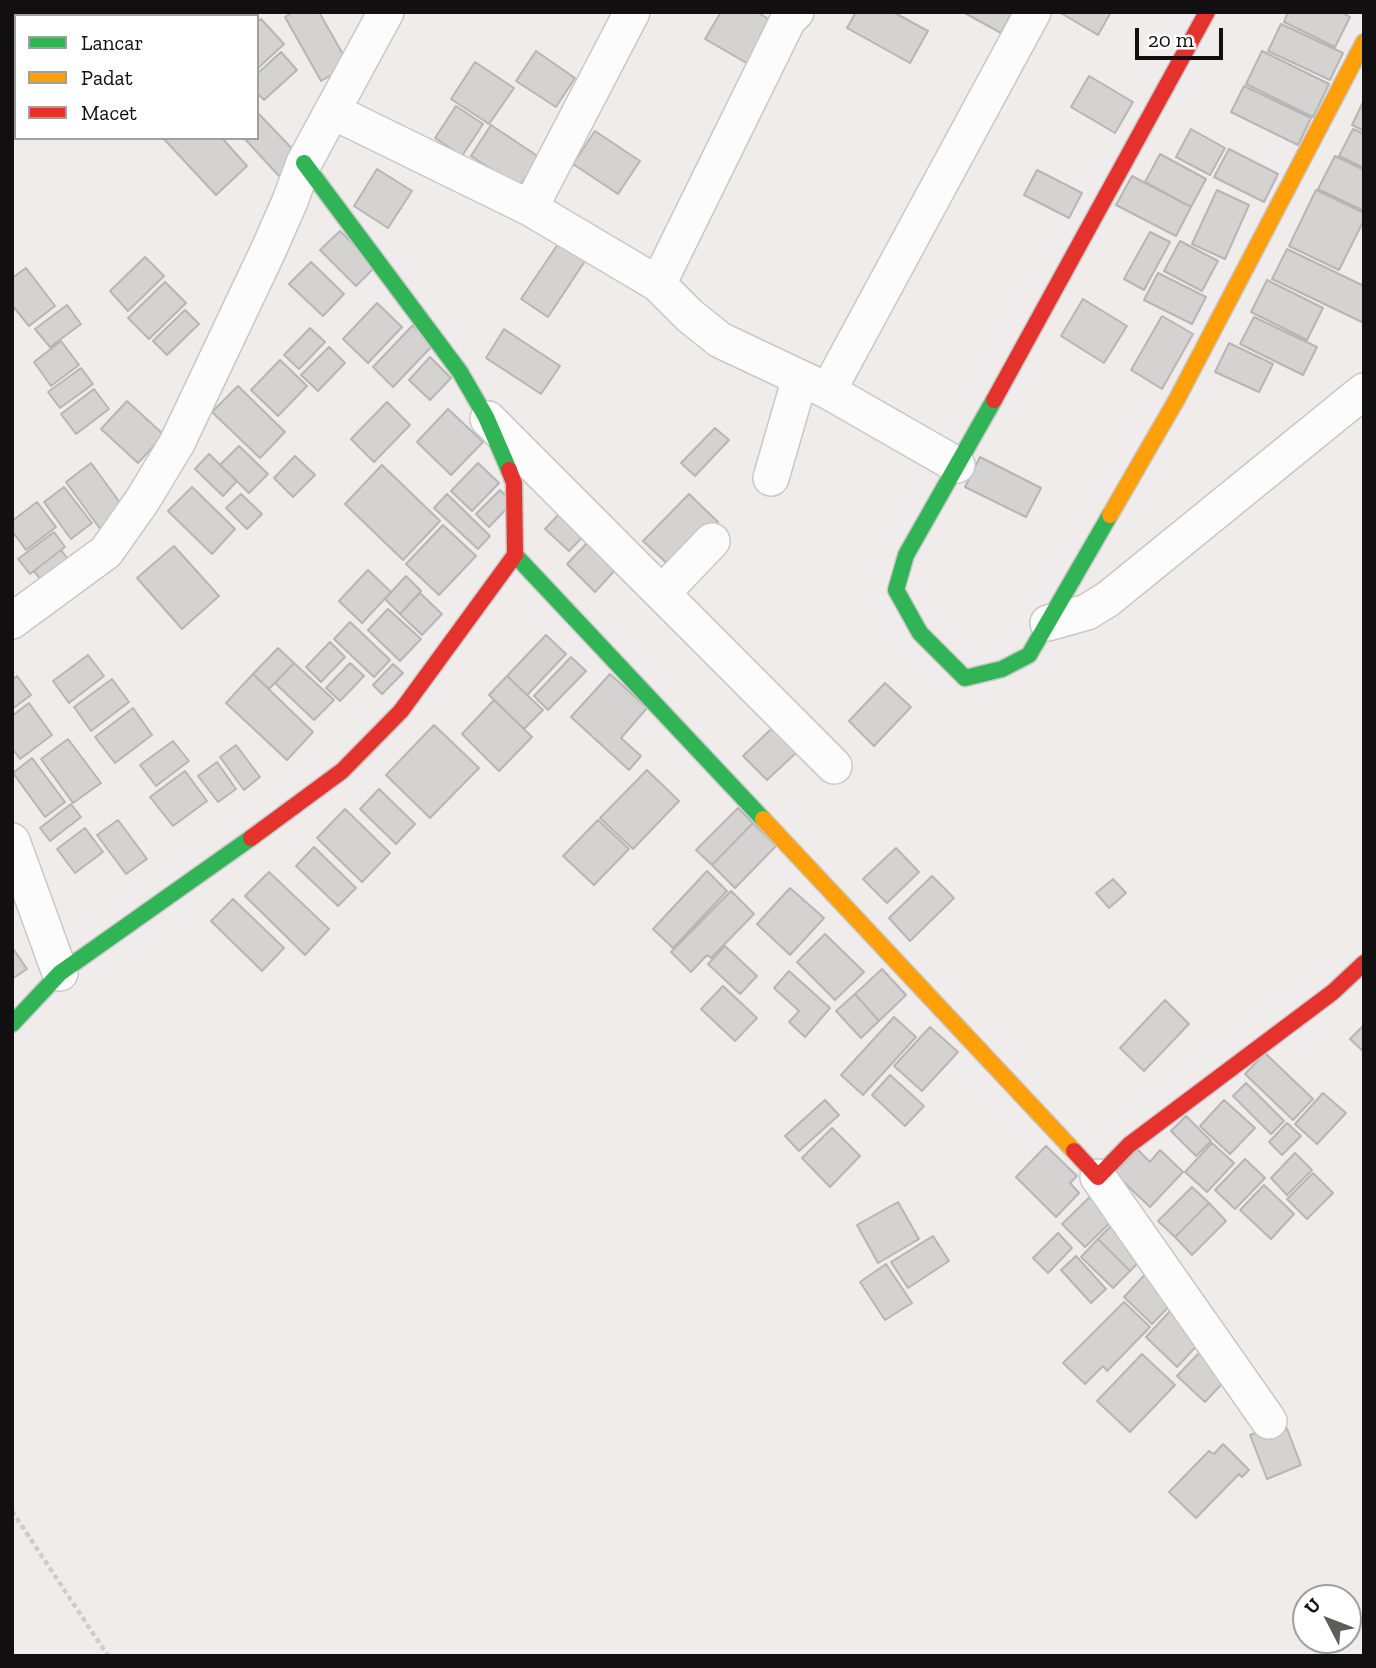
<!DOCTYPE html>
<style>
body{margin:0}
#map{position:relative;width:1376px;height:1668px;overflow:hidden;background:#efeceb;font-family:"Zilla Slab",serif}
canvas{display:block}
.frame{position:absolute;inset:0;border:14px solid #110f0f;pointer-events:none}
.legend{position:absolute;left:14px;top:14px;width:245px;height:126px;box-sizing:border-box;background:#fff;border:2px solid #a09f9f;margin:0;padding:9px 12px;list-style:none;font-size:21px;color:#110f0f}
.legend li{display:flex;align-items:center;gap:14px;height:35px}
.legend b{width:35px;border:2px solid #a09f9f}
.north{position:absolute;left:1292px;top:1584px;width:70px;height:70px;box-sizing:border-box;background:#fff;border:2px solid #a09f9f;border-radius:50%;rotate:312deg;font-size:19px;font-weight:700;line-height:28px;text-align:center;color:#110f0f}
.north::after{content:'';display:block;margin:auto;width:24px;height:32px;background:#5f5c5c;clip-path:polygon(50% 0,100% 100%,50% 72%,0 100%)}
.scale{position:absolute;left:1135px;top:28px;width:88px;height:32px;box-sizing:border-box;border:4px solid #110f0f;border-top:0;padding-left:9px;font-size:21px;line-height:24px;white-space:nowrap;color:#110f0f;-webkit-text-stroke:5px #fff;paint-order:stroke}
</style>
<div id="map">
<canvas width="1376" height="1668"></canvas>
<div class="frame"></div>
<ul class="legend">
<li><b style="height:9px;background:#30b455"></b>Lancar</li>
<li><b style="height:9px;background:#ff9f0a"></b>Padat</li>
<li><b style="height:9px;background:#e5322d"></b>Macet</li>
</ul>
<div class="north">U</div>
<div class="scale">20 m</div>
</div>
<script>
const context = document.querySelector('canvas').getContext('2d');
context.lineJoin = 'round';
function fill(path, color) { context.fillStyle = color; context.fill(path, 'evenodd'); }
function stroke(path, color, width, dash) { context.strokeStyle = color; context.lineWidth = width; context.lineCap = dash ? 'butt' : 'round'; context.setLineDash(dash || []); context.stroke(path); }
const building = new Path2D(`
 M293 12H319L349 65 321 81 285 17Z
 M721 12H757L782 27 757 69 705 39Z
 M856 12H893L928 31 910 63 847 28Z
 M963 12H1012L1001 33Z
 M1059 12H1111L1098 35Z
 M1288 12H1341L1350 17 1335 47 1284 22Z
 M261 19 284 44 257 69V22Z
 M1281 24 1343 53 1330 80 1268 51Z
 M536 51 575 78 556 107 516 81Z
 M1262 51 1329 84 1313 117 1246 84Z
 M281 52 297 70 264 100 257 93V74Z
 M475 62 514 88 489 124 451 99Z
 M1089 76 1133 102 1115 133 1071 107Z
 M1244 86 1311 118 1298 145 1231 112Z
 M1364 100V131L1352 125Z
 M456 106 483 124 462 156 435 138Z
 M257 112 300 157 279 176 244 138H257Z
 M491 125 539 157 519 187 471 156Z
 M1191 129 1225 148 1210 175 1176 157Z
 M1353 129 1364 134V168L1339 156Z
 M595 131 640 161 618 194 573 164Z
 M163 138H222L247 166 216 195Z
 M1229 149 1278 174 1264 202 1214 177Z
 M1160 154 1206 179 1191 207 1145 182Z
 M1335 156 1364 170V211L1318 189Z
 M377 169 412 191 388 228 354 206Z
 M1037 170 1082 193 1069 218 1024 195Z
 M1132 176 1191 207 1176 236 1116 205Z
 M1217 190 1249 205 1225 259 1192 244Z
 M1316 190 1364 213V220L1339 270 1289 246Z
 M340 231 376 266 356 286 320 250Z
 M1150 232 1170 242 1144 290 1124 279Z
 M564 235 591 252 548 317 521 299Z
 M1180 241 1218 261 1202 291 1164 271Z
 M1287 249 1364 286V323L1272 279Z
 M145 257 164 276 128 311 110 291Z
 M311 262 344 294 323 316 289 284Z
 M26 268 55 306 29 326 12 305V278Z
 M1158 273 1206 297 1192 324 1144 300Z
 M1267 280 1323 308 1307 340 1251 312Z
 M165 282 186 303 149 339 128 318Z
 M1083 299 1127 326 1104 363 1061 336Z
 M377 303 402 327 368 363 343 339Z
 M67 305 81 324 50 347 35 329Z
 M185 310 199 324 167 355 153 341Z
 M1162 316 1193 334 1162 389 1131 370Z
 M1254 317 1317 347 1303 375 1240 344Z
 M413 325 433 345 393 387 373 367Z
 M310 328 325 342 299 369 284 355Z
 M504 329 560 366 541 394 486 358Z
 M61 341 79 365 51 386 34 362Z
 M1229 343 1273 364 1259 392 1215 372Z
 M329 347 345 363 318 391 301 375Z
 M430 357 451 378 430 400 409 380Z
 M280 360 307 386 278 416 251 390Z
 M81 368 93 384 60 408 48 392Z
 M238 386 285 432 260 458 212 412Z
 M94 389 109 409 76 434 61 414Z
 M127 401 164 435 138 463 101 429Z
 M387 402 410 425 374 462 351 439Z
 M448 409 483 442 451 475 417 442Z
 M715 428 729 440 695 476 681 463Z
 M239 446 268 474 249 493 220 465Z
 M209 454 237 481 223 496 195 469Z
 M295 456 315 475 293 497 274 478Z
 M980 457 1041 488 1026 517 965 487Z
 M91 463 126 511 101 530 66 482Z
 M478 463 499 483 472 511 451 491Z
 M382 465 440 521 403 560 345 504Z
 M64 487 92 523 71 539 44 502Z
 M192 487 235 529 212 554 168 511Z
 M500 490 513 502 489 527 476 514Z
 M241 494 262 514 247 529 226 508Z
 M447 494 490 536 478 549 434 508Z
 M689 494 718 522 673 569 643 541Z
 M575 497 599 520 569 551 545 529Z
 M37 502 56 527 26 550 12 531V521Z
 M443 525 476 556 439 595 406 564Z
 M54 532 65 547 30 574 18 559Z
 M588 542 616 569 595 592 567 564Z
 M174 546 219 596 182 629 137 578Z
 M61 550 73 566 46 587 34 571Z
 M368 570 391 592 362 623 339 601Z
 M406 576 421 591 400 614 385 599Z
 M420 593 442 614 422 635 400 614Z
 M388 609 421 639 400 661 368 630Z
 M350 622 390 660 374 677 334 639Z
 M546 635 566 654 527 695 507 676Z
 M330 642 345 657 321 682 306 667Z
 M278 648 294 663 269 689 253 674Z
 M88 655 104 676 69 703 53 681Z
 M571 657 586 671 548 710 534 696Z
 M294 663 334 700 314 720 275 683Z
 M350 663 364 676 340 701 326 688Z
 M393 664 403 673 382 694 373 685Z
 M253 674 313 732 287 760 226 703Z
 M610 674 647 708 621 738 641 756 629 770 571 717Z
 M17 676 31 695 12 709V680Z
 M507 676 543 710 524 729 489 695Z
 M112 679 129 702 91 731 74 707Z
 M885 683 911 707 874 746 849 721Z
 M494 700 532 737 499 771 462 734Z
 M29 703 52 735 20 759 12 748V716Z
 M133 708 152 735 115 763 95 737Z
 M790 711 814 736 767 780 743 756Z
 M434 725 479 768 430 818 386 775Z
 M68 739 101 783 73 803 41 759Z
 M173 741 189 761 156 786 140 765Z
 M236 745 260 777 244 790 220 757Z
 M32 758 65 802 45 817 13 773Z
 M217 762 236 789 218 802 198 776Z
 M647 770 679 801 633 849 600 818Z
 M185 771 207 801 173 826 150 797Z
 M379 789 415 824 396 844 360 809Z
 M71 804 81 817 50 841 40 828Z
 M738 808 753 823 712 865 696 850Z
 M345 809 390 853 362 882 317 838Z
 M118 820 147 859 126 874 97 835Z
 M598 820 629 849 594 885 563 856Z
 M753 823 776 846 735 888 712 865Z
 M85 828 103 852 75 873 57 849Z
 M314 847 356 888 338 906 296 866Z
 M896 848 919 872 887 903 863 879Z
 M707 871 727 891 673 948 653 929Z
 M269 872 329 929 305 955 245 896Z
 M932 876 954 898 910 941 889 918Z
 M1113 879 1126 893 1109 908 1096 893Z
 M790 888 824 918 790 955 757 924Z
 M731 891 754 914 711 958 707 955 691 972 671 952Z
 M233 899 284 948 262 971 211 921Z
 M825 934 864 972 835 1000 797 962Z
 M725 946 757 976 740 994 708 964Z
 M12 947 27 969 12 979Z
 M882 969 906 995 879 1021 855 994Z
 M789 971 830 1008 805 1037 789 1022 799 1011 774 988Z
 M723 986 757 1018 735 1041 701 1009Z
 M855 994 879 1021 861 1038 836 1011Z
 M1165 1000 1189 1024 1144 1071 1120 1048Z
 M894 1017 916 1037 863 1095 841 1075Z
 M1364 1025V1052L1350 1039Z
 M930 1027 958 1052 922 1091 894 1066Z
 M1265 1053 1313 1099 1293 1120 1245 1074Z
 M890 1075 924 1106 905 1126 872 1095Z
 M1246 1083 1284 1121 1271 1134 1233 1096Z
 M1323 1093 1346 1113 1317 1144 1295 1124Z
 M825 1100 839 1115 799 1151 785 1136Z
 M1224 1100 1255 1128 1230 1154 1200 1126Z
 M1186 1116 1211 1141 1196 1156 1171 1131Z
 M1287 1123 1301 1136 1282 1155 1269 1142Z
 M832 1128 860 1156 830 1187 802 1158Z
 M1212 1143 1234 1163 1207 1192 1185 1172Z
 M1046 1146 1077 1176 1070 1183 1079 1193 1056 1217 1016 1177Z
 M1137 1149 1150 1162 1160 1150 1183 1172 1150 1207 1114 1173Z
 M1295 1153 1312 1170 1287 1195 1271 1178Z
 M1245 1159 1265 1178 1235 1209 1215 1190Z
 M1313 1173 1333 1193 1307 1219 1287 1199Z
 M1264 1185 1294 1214 1271 1239 1240 1210Z
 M1192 1187 1209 1203 1175 1237 1158 1221Z
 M1096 1191 1119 1214 1085 1247 1062 1224Z
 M898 1202 919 1239 878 1263 857 1225Z
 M1209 1203 1226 1221 1192 1255 1175 1237Z
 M1114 1223 1146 1255 1130 1271 1098 1239Z
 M1058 1233 1072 1248 1048 1273 1033 1258Z
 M933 1236 949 1261 908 1288 891 1262Z
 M1098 1239 1130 1271 1113 1288 1081 1257Z
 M1076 1256 1106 1289 1091 1303 1061 1270Z
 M886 1264 912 1303 885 1320 860 1282Z
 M1151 1268 1180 1295 1152 1324 1124 1297Z
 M1124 1302 1150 1327 1107 1371 1103 1366 1085 1384 1063 1363Z
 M1170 1311 1202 1340 1177 1367 1146 1337Z
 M1202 1350 1229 1376 1205 1402 1177 1376Z
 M1142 1354 1175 1385 1130 1432 1097 1401Z
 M1284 1421 1301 1465 1267 1479 1250 1435Z
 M1223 1444 1249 1470 1242 1477 1239 1474 1196 1518 1169 1492 1209 1451 1214 1454Z`);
fill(building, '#d5d2d2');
stroke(building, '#b7b5b5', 2);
const street = new Path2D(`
 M332 111 530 208 658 284 690 316 720 340 828 391
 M530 208 632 12
 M658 284 788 20 796 12
 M488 419 834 766
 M957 465 828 391 1033 12
 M771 478 800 378
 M662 593 712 541
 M12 621 106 552 142 501 177 443 268 251 290 201 304 163 386 12
 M1048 623 1087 612 1108 599 1364 391
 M12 841 60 973
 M1098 1177 1269 1421`);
const fast = new Path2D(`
 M304 163 460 372 486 417 509 470
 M994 400 906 555 896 590 920 633 965 678 1002 669 1029 655 1110 515
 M515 555 763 819
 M12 1024 60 973 251 838`);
const slow = new Path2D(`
 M1110 515 1177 399 1364 42
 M763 819 1074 1151`);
const jam = new Path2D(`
 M994 400 1207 12
 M251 838 342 771 401 711 515 555 514 483 509 470
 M1074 1151 1098 1177 1129 1145 1333 992 1364 963`);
stroke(street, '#cac8c7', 38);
stroke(fast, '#cac8c7', 19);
stroke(slow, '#cac8c7', 19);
stroke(jam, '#cac8c7', 19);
stroke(new Path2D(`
 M12 1511 108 1656
 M1348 1636 1364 1624
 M1321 1656 1342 1640`), '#cecdcd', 4.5, [5, 3.5]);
stroke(street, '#fdfcfc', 35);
stroke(fast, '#30b455', 16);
stroke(slow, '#ff9f0a', 16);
stroke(jam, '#e5322d', 16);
</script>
